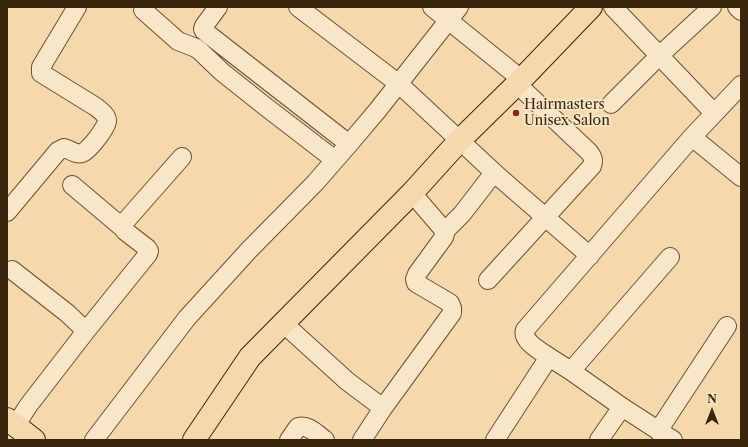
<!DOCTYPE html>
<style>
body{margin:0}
#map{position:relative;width:748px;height:447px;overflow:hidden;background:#f5d8ab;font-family:"Libre Caslon Text",serif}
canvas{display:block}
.frame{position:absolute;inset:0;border:8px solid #3a260c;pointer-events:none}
.north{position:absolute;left:692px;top:391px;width:40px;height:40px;-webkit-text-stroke:3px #f8e6c8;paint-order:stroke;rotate:0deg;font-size:11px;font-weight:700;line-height:16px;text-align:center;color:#3a260c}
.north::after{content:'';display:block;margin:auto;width:14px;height:18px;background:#3a260c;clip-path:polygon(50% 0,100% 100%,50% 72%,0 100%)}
</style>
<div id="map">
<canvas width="748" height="447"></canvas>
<div class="frame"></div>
<div class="north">N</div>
</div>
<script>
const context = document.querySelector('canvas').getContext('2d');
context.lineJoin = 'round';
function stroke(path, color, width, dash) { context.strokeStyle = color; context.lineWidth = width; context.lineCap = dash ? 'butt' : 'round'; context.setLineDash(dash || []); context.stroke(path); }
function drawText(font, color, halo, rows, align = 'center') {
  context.font = font + ' "Libre Caslon Text",serif'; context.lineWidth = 3.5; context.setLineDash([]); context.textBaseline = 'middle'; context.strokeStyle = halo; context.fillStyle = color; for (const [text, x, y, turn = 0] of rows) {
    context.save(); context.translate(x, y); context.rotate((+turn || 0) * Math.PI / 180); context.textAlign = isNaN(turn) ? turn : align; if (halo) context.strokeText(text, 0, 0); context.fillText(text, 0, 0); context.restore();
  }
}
const minor = new Path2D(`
 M218 7 204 26 203 29 204 31 349 144
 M298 7 399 84 499 177 590 256
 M432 7 521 79
 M613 7 714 113
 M737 7 741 11
 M143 10 178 41 196 48 200 51 222 72 266 107 335 160
 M611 104 660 55 712 7
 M692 137 741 177
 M72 185 123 228
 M7 212 58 151 64 148C69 149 76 155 82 153 88 152 107 127 107 121 107 115 101 111 96 107L41 73V67L77 7
 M444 232 462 214 489 179
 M12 270 67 313 86 331
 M488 280 592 166C594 160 593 157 589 152L517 84
 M283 323 347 381 383 408
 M549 357C542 352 521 341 525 330L692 137 741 85
 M571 371 622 407 673 440
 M16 425 28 406 86 331 148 254 149 251 147 248 125 231 123 228V224L182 157
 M658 431 727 326
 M94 440 187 318 249 250 315 183 349 144 377 111 459 7
 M289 440 298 427C308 424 317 434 325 440
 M362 440 383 408 452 313V308L450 303 416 283 415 279 417 274 444 237 445 234 442 228 412 193
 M495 440 549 357 571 371 670 257
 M599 440 622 407`);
const major = new Path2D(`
 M7 419 34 440
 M194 440 250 357 412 193 460 140 517 84 591 7`);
stroke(minor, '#695234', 20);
stroke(major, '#3a260c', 24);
stroke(minor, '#f8e6c8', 18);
stroke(major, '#f5d8ab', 22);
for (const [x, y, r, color] of [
 [516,113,4,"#8f2418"]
]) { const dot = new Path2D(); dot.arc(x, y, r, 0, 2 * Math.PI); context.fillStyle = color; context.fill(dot); stroke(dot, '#f8e6c8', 1.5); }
drawText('14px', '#3a260c', '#f8e6c8', [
 ["Hairmasters",524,105],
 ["Unisex Salon",524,121]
], 'left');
</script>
